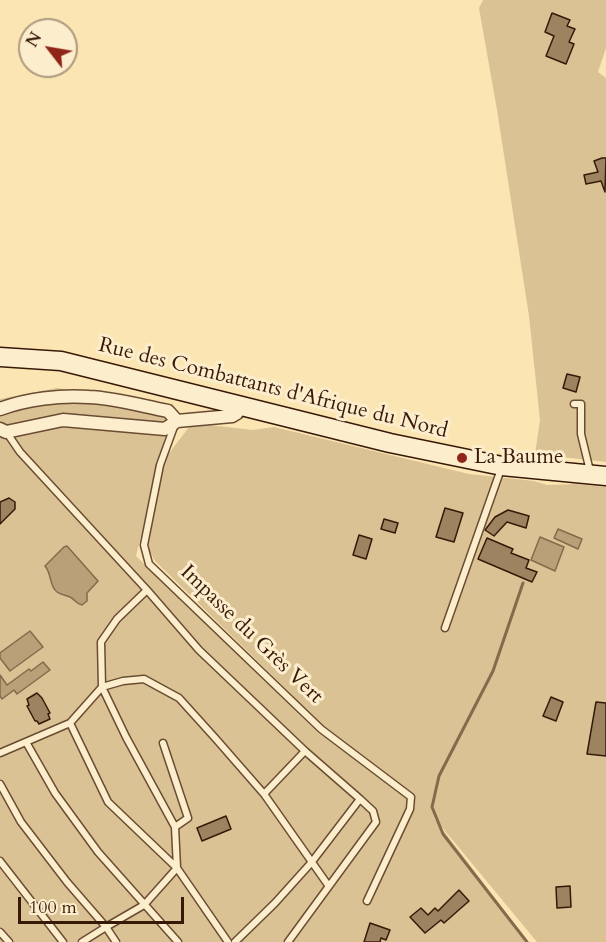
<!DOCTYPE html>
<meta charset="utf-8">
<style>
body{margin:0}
#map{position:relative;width:606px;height:942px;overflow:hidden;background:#fbe5b2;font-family:Cardo,serif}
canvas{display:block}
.north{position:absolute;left:18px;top:18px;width:60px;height:60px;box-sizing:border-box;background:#fceecd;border:2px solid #ae997e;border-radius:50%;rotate:301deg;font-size:16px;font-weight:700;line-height:24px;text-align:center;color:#381908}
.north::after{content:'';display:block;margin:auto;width:21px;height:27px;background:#8f2418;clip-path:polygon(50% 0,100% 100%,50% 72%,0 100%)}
.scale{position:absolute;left:18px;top:897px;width:166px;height:27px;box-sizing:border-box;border:3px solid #381908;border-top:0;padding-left:8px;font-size:18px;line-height:21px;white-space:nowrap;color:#381908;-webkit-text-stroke:4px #fceecd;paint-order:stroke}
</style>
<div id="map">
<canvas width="606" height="942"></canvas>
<div class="north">N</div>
<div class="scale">100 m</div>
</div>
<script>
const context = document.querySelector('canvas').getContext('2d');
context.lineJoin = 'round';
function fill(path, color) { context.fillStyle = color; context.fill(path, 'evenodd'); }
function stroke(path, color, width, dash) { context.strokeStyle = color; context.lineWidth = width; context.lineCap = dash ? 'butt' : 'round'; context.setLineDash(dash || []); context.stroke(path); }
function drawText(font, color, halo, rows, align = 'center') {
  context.font = font + ' Cardo,serif'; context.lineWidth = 6; context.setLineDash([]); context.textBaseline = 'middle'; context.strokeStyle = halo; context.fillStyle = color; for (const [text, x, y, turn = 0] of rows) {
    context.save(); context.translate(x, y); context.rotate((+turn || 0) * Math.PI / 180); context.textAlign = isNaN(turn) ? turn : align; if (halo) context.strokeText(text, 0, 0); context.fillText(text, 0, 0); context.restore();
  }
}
fill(new Path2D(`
 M483 0H606V48L598 72 606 78V462L535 454 540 420 529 316 497 110 479 8Z
 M57 388 173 404 136 556 317 732 406 789 324 726 155 561 148 548 164 460 192 423 253 430 274 427 469 474 534 481 547 485 577 484 606 487V942H537L431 814 528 942H0V399Z`), '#dac295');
const water = new Path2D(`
 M558 529 582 539 578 549 554 538Z
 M540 537 564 547 555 571 531 560Z
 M67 546 98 581 87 593V601L82 605C76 604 76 600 70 597 66 595 61 595 57 592 49 586 52 574 45 566L64 547Z
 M30 631 43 647 10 671 0 658V653Z
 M43 662 50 670 17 694 14 690 2 699 0 696V675L7 685 29 669 31 671Z`);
fill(water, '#b9a078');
stroke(water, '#856a4b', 1.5);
stroke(new Path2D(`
 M523 583 493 671 439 776 432 807 443 834 527 942`), '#856a4b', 3);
const building = new Path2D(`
 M552 13 570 20 567 26 575 29 569 42 574 44 566 64 546 56 554 36 545 32Z
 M602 158H606L605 192 601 181 586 184 584 175 598 172 594 161Z
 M567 374 580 377 576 392 563 388Z
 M9 498 15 502V509L0 524V502Z
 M445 508 463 513 454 542 436 537Z
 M508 510 529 516 526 528 507 522 494 536 485 530 495 517Z
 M384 519 398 523 395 533 381 529Z
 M359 535 372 539 366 559 353 555Z
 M487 538 513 549 511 553 529 560 526 568 537 572 532 582 478 559Z
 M37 693 42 698 50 713 48 714 50 719 39 724 37 721H35L27 706 29 705 27 699Z
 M551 697 563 702 556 721 543 716Z
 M596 702 606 703V756L587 754Z
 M226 816 231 829 202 841 197 828Z
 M570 886 571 907 557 908 556 887Z
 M459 890 469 901 444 923 441 920 425 933 410 917 421 908 428 915 435 908 438 911Z
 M370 923 390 930 386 940 381 938 380 942H364Z`);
fill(building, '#9d8360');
stroke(building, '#381908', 1.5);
const service = new Path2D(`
 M574 404H581V434L590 471
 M175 424 160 465 144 545 149 564 321 729 411 797 410 809 367 901
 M7 433 20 452 147 590 117 619 101 642 102 687 126 737 175 827 177 868 228 942
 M147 590 199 650 305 751 360 799
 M445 628 501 469
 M26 742 55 793 98 852 178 942
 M163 743 188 818 175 827
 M0 753 70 723 102 687 123 681 144 679 179 698 216 739 264 794 328 885
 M0 784 21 822 67 882 106 927 144 905 177 868 108 802 70 723
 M264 794 305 751
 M0 861 63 942
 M0 932 9 942
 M82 942 106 927 116 942
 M235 942 275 903 311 863 360 799 373 811 376 822 288 942`);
const minor = new Path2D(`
 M0 409C27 399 60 395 89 397 115 398 142 406 168 411L177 421
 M0 429 6 432 63 420 165 429 177 421 232 416 237 413 239 404`);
const secondary = new Path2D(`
 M0 357 61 361 390 443 502 466 606 476`);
stroke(service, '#694c32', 9);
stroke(minor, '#694c32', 15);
stroke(secondary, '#381908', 21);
stroke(service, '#fceecd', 6);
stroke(minor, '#fceecd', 12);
stroke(secondary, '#fceecd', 18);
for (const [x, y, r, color] of [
 [462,458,6,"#8f2418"]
]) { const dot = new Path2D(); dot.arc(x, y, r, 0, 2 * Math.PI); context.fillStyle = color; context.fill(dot); stroke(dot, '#fceecd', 2); }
drawText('21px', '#381908', '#fceecd', [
 ["Rue des Combattants d'Afrique du Nord",273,389,14],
 ["Impasse du Grès Vert",251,635,44]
]);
drawText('21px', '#381908', '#fceecd', [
 ["La Baume",474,458]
], 'left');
</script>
